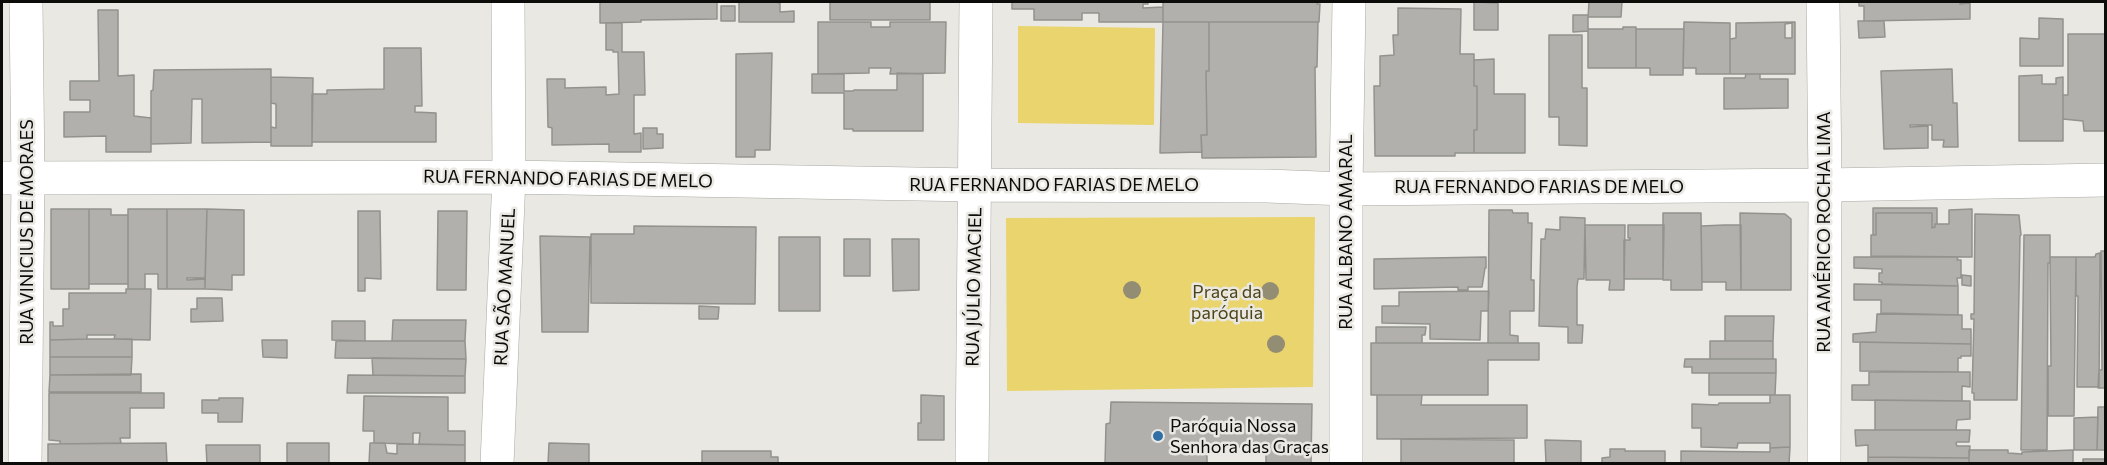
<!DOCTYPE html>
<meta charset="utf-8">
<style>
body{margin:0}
#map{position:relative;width:2107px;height:465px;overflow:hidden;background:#e9e8e3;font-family:Commissioner,sans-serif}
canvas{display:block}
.frame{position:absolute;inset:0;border:3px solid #0c0c0b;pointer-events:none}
</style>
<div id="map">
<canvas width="2107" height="465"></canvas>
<div class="frame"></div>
</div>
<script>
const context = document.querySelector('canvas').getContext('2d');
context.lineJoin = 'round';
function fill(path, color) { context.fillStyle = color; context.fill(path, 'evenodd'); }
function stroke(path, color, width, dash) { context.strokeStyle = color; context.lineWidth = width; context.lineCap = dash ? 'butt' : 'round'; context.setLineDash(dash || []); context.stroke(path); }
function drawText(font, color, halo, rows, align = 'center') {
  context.font = font + ' Commissioner,sans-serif'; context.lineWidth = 5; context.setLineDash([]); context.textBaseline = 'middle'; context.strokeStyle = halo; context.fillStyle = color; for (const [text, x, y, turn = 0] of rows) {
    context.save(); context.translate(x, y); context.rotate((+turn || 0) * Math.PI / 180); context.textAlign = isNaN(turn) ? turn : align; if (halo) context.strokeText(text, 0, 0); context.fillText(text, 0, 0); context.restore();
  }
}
fill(new Path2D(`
 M1018 26 1155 28 1154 125 1018 123Z
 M1315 217 1313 387 1007 391 1006 218Z`), '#ead46d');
const building = new Path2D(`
 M600 2H717V19L641 20V22L600 23Z
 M739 2H775L780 3V12L794 11V22H739Z
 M830 2H930V20H830Z
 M1012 2H1148V4H1143V8L1163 7V22H1099V13H1082V20H1034V9H1012Z
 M1163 2H1317V4H1320L1319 22H1163Z
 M1474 2 1498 3V30H1474Z
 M1589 2H1622L1621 17H1588Z
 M1859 2H1960V4L1970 3V19L1864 21V6H1859Z
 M721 6H735V21H721Z
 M1398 8 1461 9 1460 54H1474V86H1477V130H1474V153H1455V156H1375L1374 86H1380V56L1394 55 1393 35H1398Z
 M98 10H118V76L134 75V116L151 118V152H106V136L64 137V112H90V100H70V81H99Z
 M1573 15H1588V31L1573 32Z
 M2039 18 2063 19V66H2020V38L2039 39Z
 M1858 21H1884L1885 37 1859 38Z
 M818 22H871V27H890V22H946L945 73 890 74 891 68H869V73L818 74Z
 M1163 22H1209V71H1206L1207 135H1201L1202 152 1160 153Z
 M1209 22H1318L1317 67H1315L1316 157 1202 158 1201 135H1207L1206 71H1209Z
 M1684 22 1730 23V74H1696V68H1683Z
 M1795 22V74H1730V39L1736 38V23ZM1792 23V38H1785V24Z
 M606 23H622V52H644L645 95H634V134L641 133V152H609V144L552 145V128L548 127 547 79H565V88L606 87V95L619 94 618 52H613V50H606Z
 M1623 27H1636V68H1588V29H1623Z
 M1636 29H1684L1683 75H1650V68H1636Z
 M2068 34H2106V131H2084L2083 121 2063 119V95H2068Z
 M1549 35H1582V88H1587V146L1559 145V117H1549Z
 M384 48H421L422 106H415V112L436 113V142H312V94H327V90L384 89Z
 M772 53 770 150H755V157H736V54Z
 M1494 59V94H1525V153H1474V130H1477V86H1474V60Z
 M271 69V142L202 143V99H192L191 143 151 144V91L153 90 154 70Z
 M1952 69 1953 103H1957L1958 147H1943L1944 140H1932V125H1910V127L1928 126V148L1884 149 1881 71Z
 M897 73 923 74V131H853V129H844V93H812V74H844V91H853L854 90H897Z
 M1746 74H1760V79H1788V108L1724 109V78H1745Z
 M2042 75V84H2056V78L2063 77V141H2019V76Z
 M271 77 313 78 312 146H271V127L276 128V104L271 103Z
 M643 128H657V134H663V148L643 149Z
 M1873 208H1937V224H1935V227L1932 228V213H1876V235H1873Z
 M51 209H89V289H51Z
 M89 209H111V215H128V284H89Z
 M128 209H167V289H158V274H145V289H128Z
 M167 209H207L205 278H187V280L205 279V289H167Z
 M207 209 244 210V275H232V290L205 289Z
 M1972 209V257L1871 256V235H1876V213H1932V228L1935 227V224H1949V210Z
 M1489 210H1512L1513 213H1528V223H1532L1531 280H1534V311H1510V335L1518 336V343H1488Z
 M358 211H380L381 279 365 278V291H358Z
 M438 211H467L466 290H437Z
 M1663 213H1701L1702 290H1671V280H1663Z
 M1740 213 1785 214 1791 219V290H1741Z
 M1975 214 2019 215 2021 235 2020 236 2017 400H1974V393H1972L1974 319H1971V314H1974Z
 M1560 217 1585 218 1584 279H1578L1577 287V325H1583L1582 343H1568V327L1539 326 1541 239H1545L1546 229 1560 230Z
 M1585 225H1625L1624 290H1609L1610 280H1586Z
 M1628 225H1664L1663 279H1624V240H1630V238H1628Z
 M1725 225H1741V290H1726V282H1702L1701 226Z
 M634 226 756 227 755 304 591 303V234H634Z
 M2024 235H2050V263H2048L2047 450H2021Z
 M540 236 590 237 588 332H542Z
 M779 237H820V311H779Z
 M844 239H870V276H844Z
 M892 239H919V290L893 291Z
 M2101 251H2106V388H2098L2099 370H2102Z
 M2100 253 2099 387H2077L2078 296H2076V257H2095L2096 254Z
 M1486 257V268H1485L1482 287H1468V290H1458V287L1374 289V259Z
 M1854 257H1958L1957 260H1961V278H1957L1958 286 1882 284V282H1879V273H1882V269L1854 268Z
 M2050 257H2076L2074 416H2048V366H2051Z
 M1962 275 1971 276V286L1962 285Z
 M1854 284 1958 286V315L1881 313V300H1854Z
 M126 289H151L150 340 114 339 115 335H87V339L50 340V322H53V326H63V309H69V293H126Z
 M1489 291 1488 311H1481L1480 340 1430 339V324L1382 323V306H1399V292Z
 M197 298H222L223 321 191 322V309H197Z
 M699 306 719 307 718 319H699Z
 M1877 314 1962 315V329H1971V344L1853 342V334L1876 332Z
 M1725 316H1774L1773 341H1725Z
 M393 320H466L465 341H392Z
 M332 321H365V341L332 340Z
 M1376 327H1426L1425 335H1422V343H1376Z
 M87 339H132V357H50V340Z
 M262 340H287V358L263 357Z
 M336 341H465L466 359 335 358Z
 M1710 341H1773V359H1710Z
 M1860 342 1971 344V356H1961V358H1958V372L1860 371Z
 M1371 343H1539V360H1488V395H1371Z
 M50 357H132L131 375H50Z
 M372 358 466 359 465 376 373 375Z
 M1685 359H1776V373H1692V367H1684Z
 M1869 372H1970V387L1962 386V401L1852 400V385H1869Z
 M1709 373H1776L1775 395H1709Z
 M141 374V392H49L50 375Z
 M348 375 465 376V393H347Z
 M49 393H164V408H130V438H120L121 443 60 444V441L49 440Z
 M921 395 944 396V440H918V423H921Z
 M1377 395H1422L1421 405H1527V438L1377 439Z
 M1770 395H1790V447L1770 448V443H1738L1737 448 1701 447V428H1692V404L1718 405 1719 403H1770Z
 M364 396 448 397V431H465V445L419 444 420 433H413V444L374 443V431H363Z
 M219 398H243L242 422H218V413H202V400H219Z
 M1875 400 1970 401V419L1957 420 1956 430H1875Z
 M1111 402 1312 404 1311 464H1266V447H1207V464H1105L1106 424 1110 423Z
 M2098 407H2106V450H2097Z
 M2098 417 2097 450H2074V418Z
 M1855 430H1970L1969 442H1957L1956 443 1957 446H1970L1969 458 1868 457V445L1856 446Z
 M1401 439 1514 440V464H1401Z
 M1545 440 1581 441V464H1546Z
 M166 443 167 464H48V444Z
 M287 443H329V464H287Z
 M370 443H385L387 453 397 454V444L465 445V464H369Z
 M549 443 589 444V464H548Z
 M206 445H260V464H207Z
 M1790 447 1789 464H1681V451L1770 452V448Z
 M1610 449H1625V451H1665V464H1602V458L1610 457Z
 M1969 450H2008V453L2022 454V452L2073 450V464H1969Z
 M702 451H771V457H778V464H702Z
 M1868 457 1969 458V464H1868Z
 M2083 459H2106V464H2083Z`);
fill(building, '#b1b0ac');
stroke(building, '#93928d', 1.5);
const minor = new Path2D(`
 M1823 2 1825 185 1824 464
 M2 178 509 177 975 185 1267 186 1346 189 1825 185 2106 180
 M25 464 28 178 26 2
 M497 464 509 177 508 2
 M972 464 976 2
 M1346 464V189L1349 2`);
stroke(minor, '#a9a8a4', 34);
stroke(minor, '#fff', 33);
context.fillStyle = '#938d73';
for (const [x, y] of [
 [1132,290],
 [1270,291],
 [1276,344]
]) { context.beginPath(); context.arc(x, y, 9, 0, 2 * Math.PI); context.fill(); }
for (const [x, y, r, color] of [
 [1158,436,6,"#2f6fa5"]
]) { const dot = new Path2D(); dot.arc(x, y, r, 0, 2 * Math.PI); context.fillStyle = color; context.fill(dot); stroke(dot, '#e9e8e3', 2); }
drawText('18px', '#0c0c0b', '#e9e8e3', [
 ["RUA FERNANDO FARIAS DE MELO",568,179,1],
 ["RUA FERNANDO FARIAS DE MELO",1054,185],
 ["RUA FERNANDO FARIAS DE MELO",1539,187],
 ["RUA VINICIUS DE MORAES",27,232,-90],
 ["RUA ALBANO AMARAL",1346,232,-90],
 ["RUA AMÉRICO ROCHA LIMA",1824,232,-90],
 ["RUA SÃO MANUEL",505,287,-87],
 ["RUA JÚLIO MACIEL",974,287,-89]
]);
drawText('18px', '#4c4317', '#e9e8e3', [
 ["Praça da",1227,292],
 ["paróquia",1227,313]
]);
drawText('18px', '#0c0c0b', '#e9e8e3', [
 ["Paróquia Nossa",1170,426],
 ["Senhora das Graças",1170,447]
], 'left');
</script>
